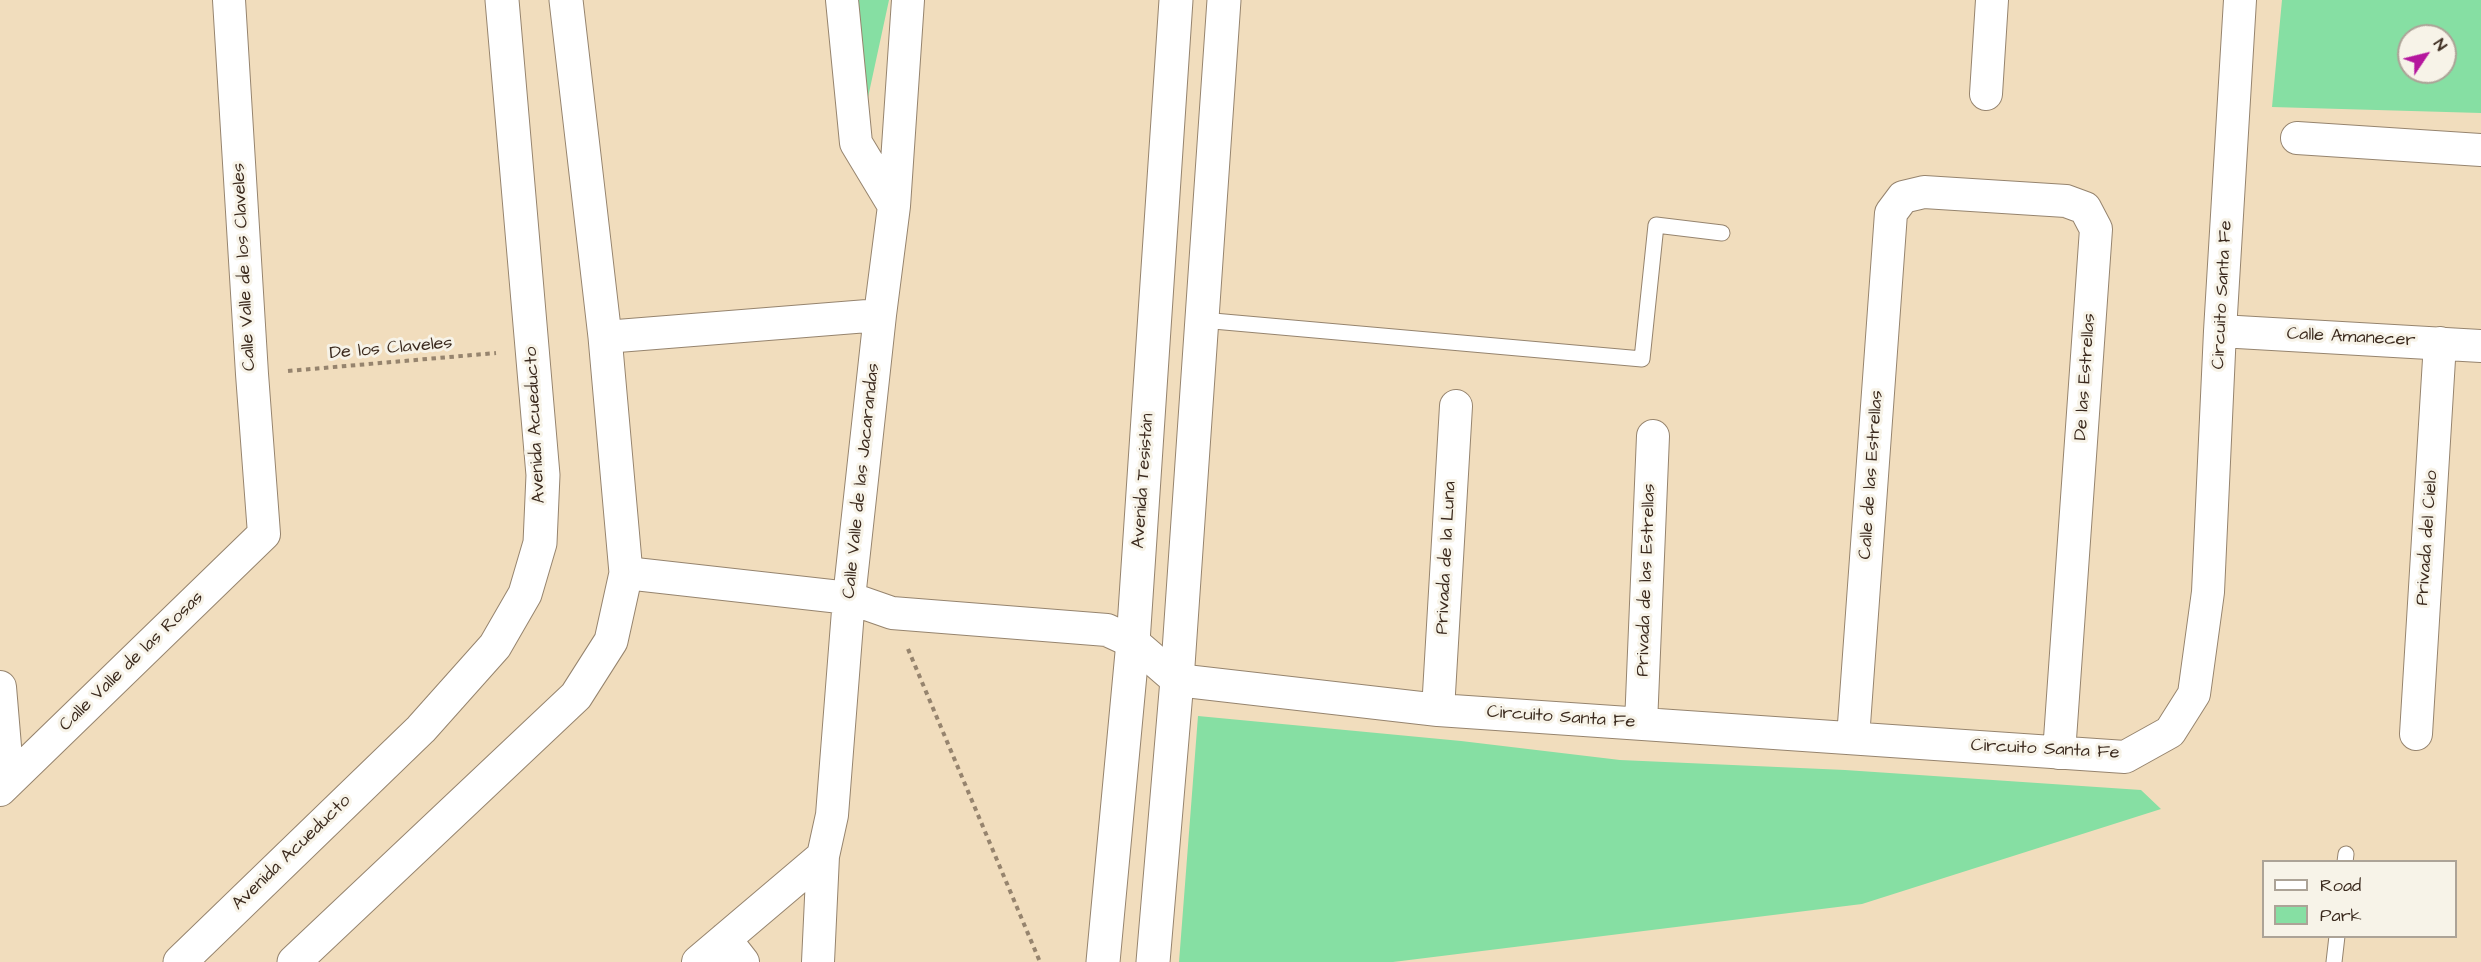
<!DOCTYPE html>
<meta charset="utf-8">
<style>
body{margin:0}
#map{position:relative;width:2481px;height:962px;overflow:hidden;background:#f1ddbd;font-family:"Architects Daughter",sans-serif}
canvas{display:block}
.legend{position:absolute;left:2262px;top:860px;width:195px;height:78px;box-sizing:border-box;background:#f7f3e8;border:2px solid #aca397;margin:0;padding:8px 10px;list-style:none;font-size:18px;color:#3b2a1e}
.legend li{display:flex;align-items:center;gap:12px;height:30px}
.legend b{width:30px;border:2px solid #aca397}
.north{position:absolute;left:2397px;top:24px;width:60px;height:60px;box-sizing:border-box;background:#f7f3e8;border:2px solid #aca397;border-radius:50%;rotate:55deg;font-size:16px;font-weight:700;line-height:24px;text-align:center;color:#3b2a1e}
.north::after{content:'';display:block;margin:auto;width:21px;height:27px;background:#b5179e;clip-path:polygon(50% 0,100% 100%,50% 72%,0 100%)}
</style>
<div id="map">
<canvas width="2481" height="962"></canvas>
<ul class="legend">
<li><b style="height:8px;background:#fff"></b>Road</li>
<li><b style="height:16px;background:#86dfa3"></b>Park</li>
</ul>
<div class="north">N</div>
</div>
<script>
const context = document.querySelector('canvas').getContext('2d');
context.lineJoin = 'round';
function fill(path, color) { context.fillStyle = color; context.fill(path, 'evenodd'); }
function stroke(path, color, width, dash) { context.strokeStyle = color; context.lineWidth = width; context.lineCap = dash ? 'butt' : 'round'; context.setLineDash(dash || []); context.stroke(path); }
function drawText(font, color, halo, rows, align = 'center') {
  context.font = font + ' "Architects Daughter",sans-serif'; context.lineWidth = 6; context.setLineDash([]); context.textBaseline = 'middle'; context.strokeStyle = halo; context.fillStyle = color; for (const [text, x, y, turn = 0] of rows) {
    context.save(); context.translate(x, y); context.rotate((+turn || 0) * Math.PI / 180); context.textAlign = isNaN(turn) ? turn : align; if (halo) context.strokeText(text, 0, 0); context.fillText(text, 0, 0); context.restore();
  }
}
fill(new Path2D(`
 M858 0H889L867 102Z
 M2282 0H2481V113L2272 107ZM2409 36H2445V72H2409Z
 M1198 716 1461 741 1620 760 1845 770 2141 790 2161 809 1862 904 1393 962H1179Z`), '#86dfa3');
const service = new Path2D(`
 M1202 320 1642 359 1656 225 1722 233
 M2345 862 2346 854
 M2334 962 2337 936`);
const minor = new Path2D(`
 M842 0 856 143 894 206
 M1986 94 1992 0
 M2297 138 2481 150
 M2220 331 2481 346
 M605 337 880 315
 M626 573 849 598 892 613 1107 630 1133 642 1177 680 1438 710 2125 757 2170 732 2194 694 2208 592 2220 331 2240 0
 M0 687 8 782
 M1438 710 1456 406
 M1641 724 1653 436
 M2416 734 2440 343
 M1853 738 1891 213 1903 197 1924 192 2066 201 2085 208 2096 229 2059 753
 M0 790 264 534 252 374 229 0
 M725 939 743 962
 M698 962 823 856
 M818 962 823 856 832 815 849 598 880 315 894 206 908 0`);
const tertiary = new Path2D(`
 M180 962 421 729 495 646 525 594 540 543 543 475 502 0
 M294 962 576 696 611 641 626 573 605 337 566 0
 M1103 962 1133 642 1176 0
 M1153 962 1177 680 1224 0`);
stroke(service, '#96846e', 17);
stroke(minor, '#96846e', 34);
stroke(tertiary, '#96846e', 35);
stroke(new Path2D(`
 M288 371 496 353
 M908 649 1040 962`), '#96846e', 4, [4.5, 4.5]);
stroke(service, '#fff', 15);
stroke(minor, '#fff', 32);
stroke(tertiary, '#fff', 33);
drawText('18px', '#3b2a1e', '#f7f3e8', [
 ["Calle Valle de los Claveles",245,267,-93],
 ["Circuito Santa Fe",2223,295,-87],
 ["Calle Amanecer",2351,338,3],
 ["De los Claveles",391,349,-5],
 ["De las Estrellas",2086,377,-86],
 ["Avenida Acueducto",536,425,-93],
 ["Calle de las Estrellas",1872,475,-86],
 ["Calle Valle de las Jacarandas",862,481,-84],
 ["Avenida Tesistán",1144,481,-86],
 ["Privada del Cielo",2428,538,-86],
 ["Privada de la Luna",1447,558,-87],
 ["Privada de las Estrellas",1647,580,-88],
 ["Calle Valle de las Rosas",132,662,-44],
 ["Circuito Santa Fe",1561,718,4],
 ["Circuito Santa Fe",2045,750,3],
 ["Avenida Acueducto",292,853,-44]
]);
</script>
